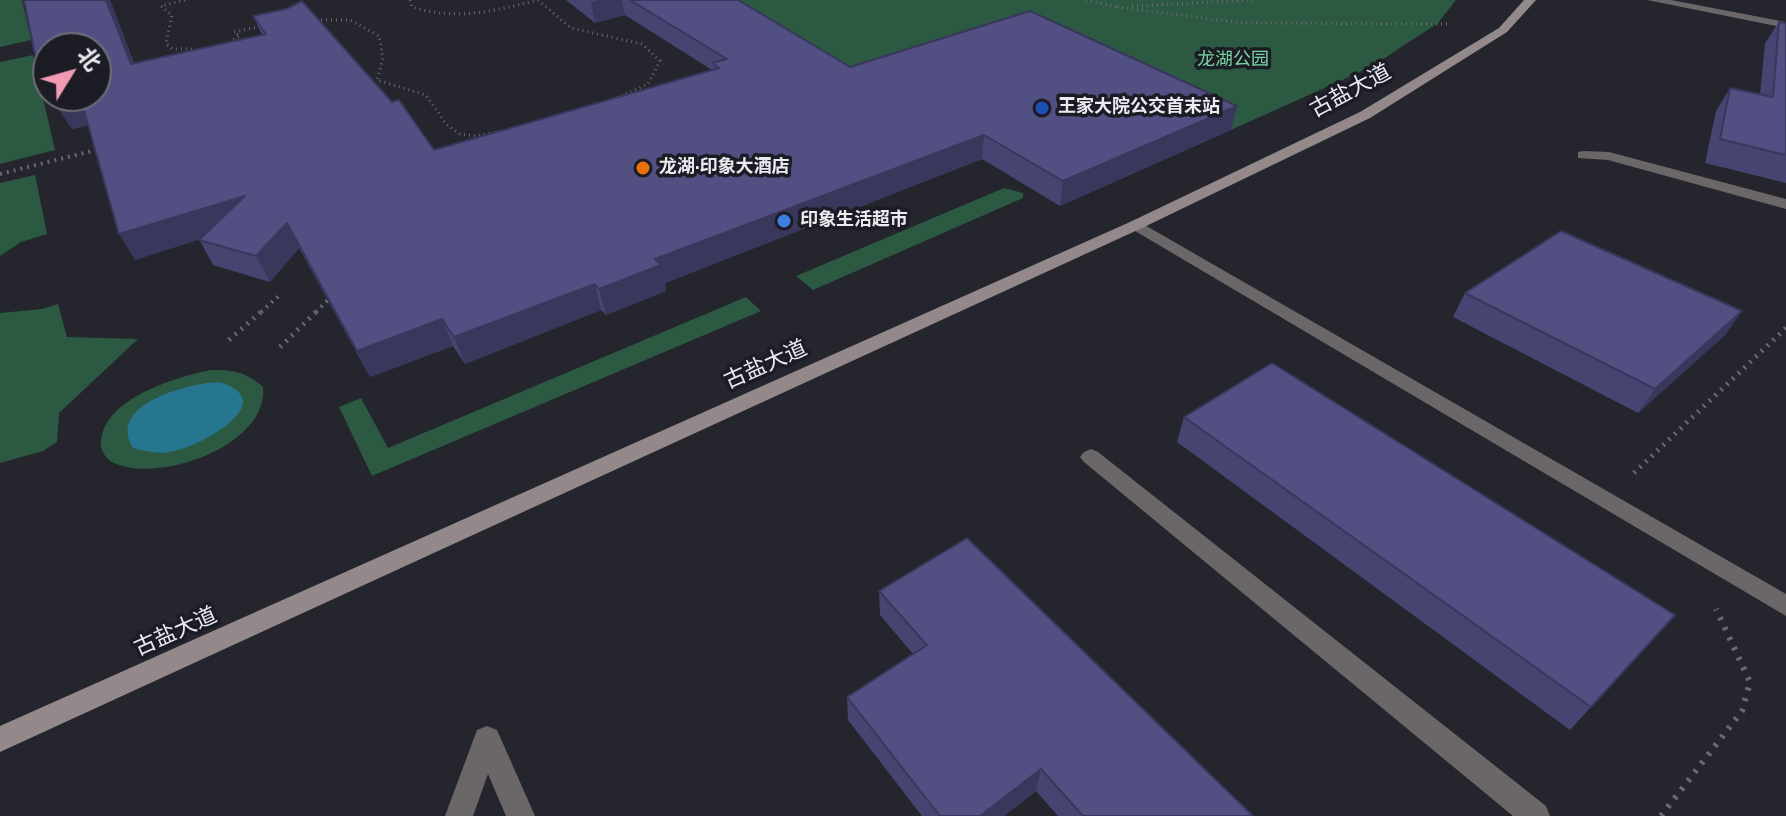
<!DOCTYPE html>
<meta charset="utf-8">
<style>
body{margin:0}
#map{position:relative;width:1786px;height:816px;overflow:hidden;background:#25252e;font-family:"Titillium Web","Noto Sans SC",sans-serif}
canvas{display:block}
.north{position:absolute;left:32px;top:32px;width:80px;height:80px;box-sizing:border-box;background:#1c1c25;border:2px solid #6e6e77;border-radius:50%;rotate:53deg;font-size:22px;font-weight:700;line-height:32px;text-align:center;color:#eaeaf1}
.north::after{content:'';display:block;margin:auto;width:28px;height:36px;background:#f19ab2;clip-path:polygon(50% 0,100% 100%,50% 72%,0 100%)}
</style>
<div id="map">
<canvas width="1786" height="816"></canvas>
<div class="north">北</div>
</div>
<script>
const context = document.querySelector('canvas').getContext('2d');
context.lineJoin = 'round';
function fill(path, color) { context.fillStyle = color; context.fill(path, 'evenodd'); }
function stroke(path, color, width, dash) { context.strokeStyle = color; context.lineWidth = width; context.lineCap = dash ? 'butt' : 'round'; context.setLineDash(dash || []); context.stroke(path); }
function drawText(font, color, halo, rows, align = 'center') {
  context.font = font + ' "Titillium Web","Noto Sans SC",sans-serif'; context.lineWidth = 7; context.setLineDash([]); context.textBaseline = 'middle'; context.strokeStyle = halo; context.fillStyle = color; for (const [text, x, y, turn = 0] of rows) {
    context.save(); context.translate(x, y); context.rotate((+turn || 0) * Math.PI / 180); context.textAlign = isNaN(turn) ? turn : align; if (halo) context.strokeText(text, 0, 0); context.fillText(text, 0, 0); context.restore();
  }
}
fill(new Path2D(`
 M0 0H22L31 40 0 47Z
 M721 0H1456L1438 23 1371 67 1231 130 864 87Z
 M33 55 55 150 0 164V62Z
 M35 175 47 234 21 242 0 256V183Z
 M1004 188 1023 193V198L813 290 796 276Z
 M746 297 761 311 372 476 339 407 361 398 388 448Z
 M58 304 67 337 138 339 59 413 57 442 43 451 0 463V313L42 309Z
 M211 370C233 370 247 372 263 387 269 445 160 484 114 463 107 460 101 452 101 444 101 399 176 377 211 370Z`), '#2b5942');
fill(new Path2D(`
 M219 382C284 401 199 448 170 452 157 454 145 451 133 448 106 404 189 383 219 382Z`), '#27768f');
stroke(new Path2D(`
 M185 0 161 6 172 15 166 44 173 49H200
 M410 0 412 7C455 21 495 11 538 0
 M538 0 571 28 642 44 660 61 648 84 612 100
 M1086 0 1118 7
 M1132 6 1255 0
 M1117 7 1243 23 1447 24
 M316 20H350L379 36 383 58 377 80 426 95 446 124 460 134 475 136 502 131
 M225 45 240 36 234 32 263 26`), '#696971', 3, [1, 4]);
stroke(new Path2D(`
 M0 174 100 149
 M261 312 281 294
 M316 312 329 299`), '#696971', 4, [2, 5]);
stroke(new Path2D(`
 M229 340 263 310
 M280 347 318 310
 M1634 473 1786 328`), '#696971', 5, [2, 6]);
stroke(new Path2D(`
 M1661 816 1742 711 1750 682 1716 609`), '#696971', 6, [3, 8]);
fill(new Path2D(`
 M1583 151 1609 152 1786 199V209L1608 160 1578 158V152Z
 M1136 220 1786 594V616L1130 228V222Z
 M1091 449 1098 452 1546 806 1550 816H1513L1084 462 1080 457 1084 452Z`), '#6b6667');
fill(new Path2D(`
 M1647 0H1671L1786 22V28Z
 M487 726 497 730 535 816H506L488 774 473 816H445L477 730Z`), '#6b6667');
fill(new Path2D(`
 M1524 0H1536L1507 32 1370 118 1142 228 0 752V726L1130 222 1360 112 1499 28Z`), '#93898b');
fill(new Path2D(`
 M110 0 134 63 262 35 253 16 434 150 712 70 625 15 595 23 566 0H738L850 67 1237 106 1231 130 1060 206 982 159 665 283 666 291 606 315 601 310 465 364 453 346 370 377 299 248 270 282 213 265 199 239 135 260 88 125 72 129 50 96H96L46 79 40 71Z
 M1779 22 1786 23V183L1705 163 1716 111 1730 88 1760 95 1765 43Z
 M1465 293 1742 311 1725 335 1638 413 1453 317Z
 M1184 417 1591 707 1570 730 1177 442Z
 M879 591 1253 816H1058L1036 791 1004 816H922L848 720 847 697 913 654 880 615Z`), '#474471');
fill(new Path2D(`
 M106 0H110L143 86 131 64Z
 M599 0H622L625 15 595 23 591 2Z
 M50 96 81 100 95 123 72 129Z
 M1237 106 1231 130 1060 206 1063 181Z
 M984 135 982 159 665 283 666 291 606 315 599 289 655 259Z
 M245 196 258 221 135 260 119 234Z
 M287 223 299 248 270 282 256 256Z
 M595 284 601 310 465 364 454 337Z
 M1742 311 1725 335 1638 413 1655 389Z
 M442 319 453 346 370 377 357 351Z
 M1041 769 1036 791 1004 816H980Z`), '#39375c');
const building = new Path2D(`
 M24 0H106L131 64 266 34 253 16 286 9 302 1 392 102 399 100 434 150 719 68 712 63 727 59 630 0H738L850 67 1030 11 1237 106 1063 181 984 135 655 259 661 265 599 289 595 284 454 337 442 319 357 351 287 223 256 256 199 240 245 196 119 234 81 100 57 105 56 96H96V48H48V89L44 70 40 71 34 50Z
 M1779 22 1786 23V155L1720 139 1730 88 1773 97Z
 M1561 231 1742 311 1655 389 1465 293Z
 M1272 363 1675 615 1591 707 1184 417Z
 M967 538 1253 816H1083L1041 769 980 816H940L847 697 927 645 879 591Z`);
fill(building, '#524f83');
stroke(building, '#39375c', 2);
for (const [x, y, r, color] of [
 [1042,108,8,"#1a4fb4"],
 [643,168,8,"#e8710a"],
 [784,221,8,"#3f7fe0"]
]) { const dot = new Path2D(); dot.arc(x, y, r, 0, 2 * Math.PI); context.fillStyle = color; context.fill(dot); stroke(dot, '#1c1c25', 3); }
drawText('18px', '#77d4a4', '#1c1c25', [
 ["龙湖公园",1233,61]
]);
drawText('bold 18px', '#eaeaf1', '#1c1c25', [
 ["王家大院公交首末站",1058,108],
 ["龙湖·印象大酒店",659,168],
 ["印象生活超市",800,221]
], 'left');
drawText('22px', '#eaeaf1', '#1c1c25', [
 ["古盐大道",1351,92,-28],
 ["古盐大道",766,366,-24],
 ["古盐大道",176,633,-24]
]);
</script>
